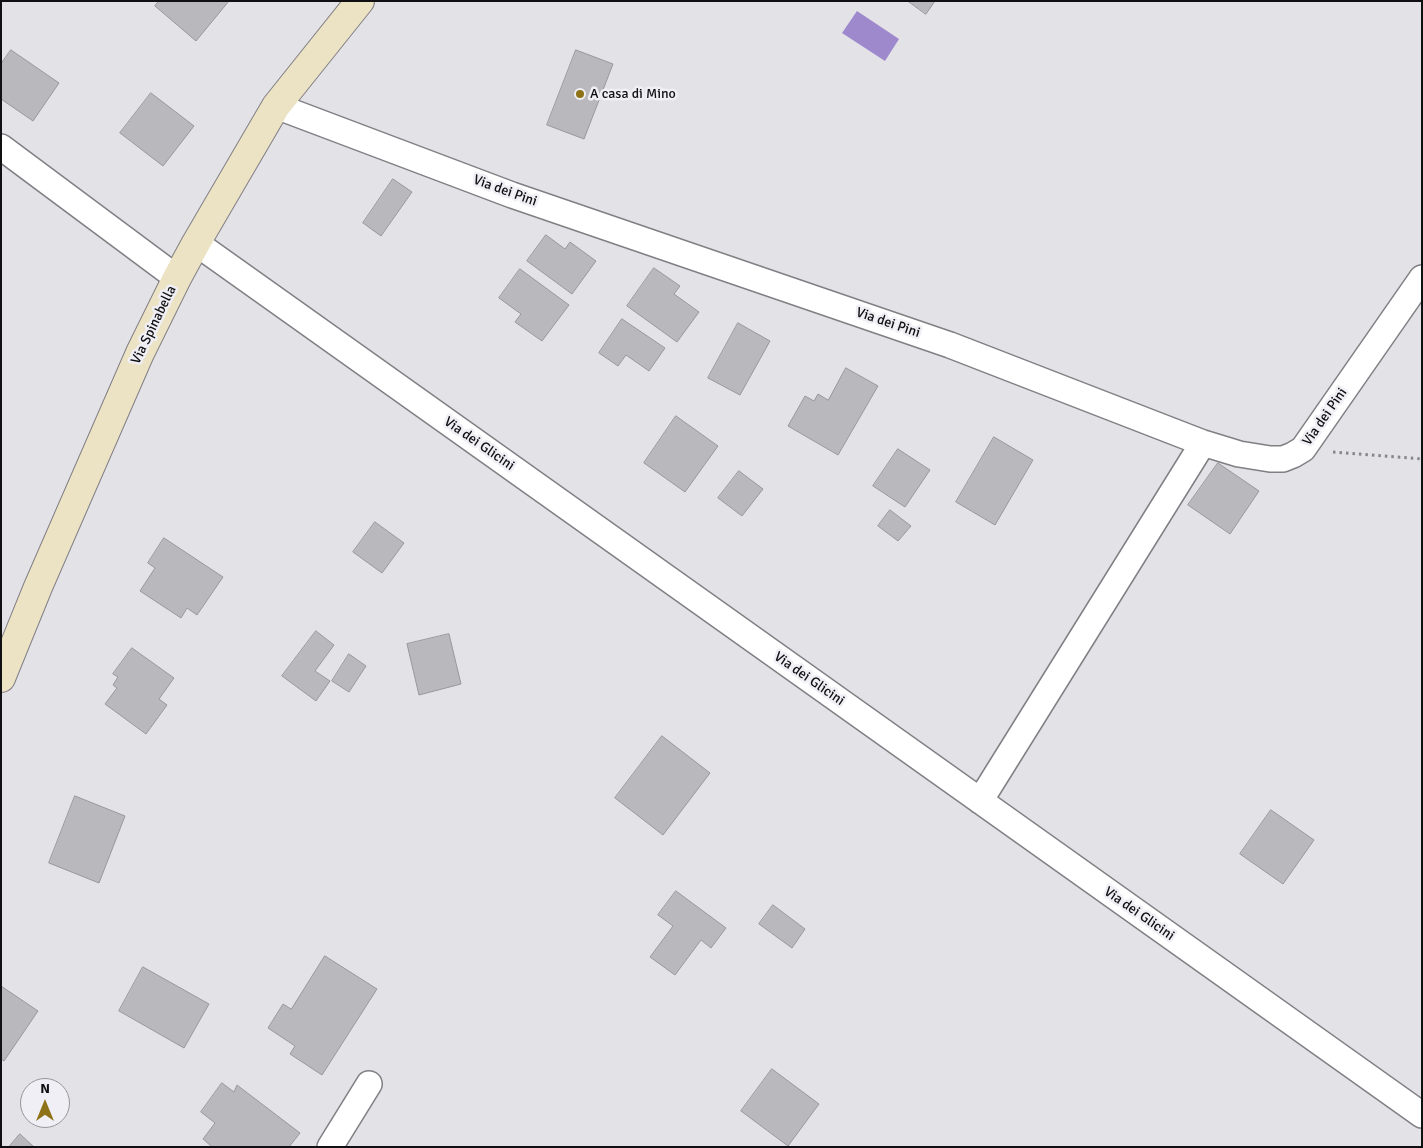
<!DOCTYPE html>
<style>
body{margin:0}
#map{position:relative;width:1423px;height:1148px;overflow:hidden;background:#e3e2e7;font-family:Signika,sans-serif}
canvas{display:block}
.frame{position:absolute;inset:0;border:2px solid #100f11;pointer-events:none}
.north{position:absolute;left:20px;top:1078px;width:50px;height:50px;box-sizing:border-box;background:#f0eff5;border:1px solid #96959a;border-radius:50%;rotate:0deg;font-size:14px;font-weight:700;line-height:20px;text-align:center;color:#100f11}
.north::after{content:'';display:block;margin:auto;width:18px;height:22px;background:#8e7217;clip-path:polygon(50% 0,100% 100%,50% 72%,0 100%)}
</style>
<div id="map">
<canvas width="1423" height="1148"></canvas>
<div class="frame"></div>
<div class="north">N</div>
</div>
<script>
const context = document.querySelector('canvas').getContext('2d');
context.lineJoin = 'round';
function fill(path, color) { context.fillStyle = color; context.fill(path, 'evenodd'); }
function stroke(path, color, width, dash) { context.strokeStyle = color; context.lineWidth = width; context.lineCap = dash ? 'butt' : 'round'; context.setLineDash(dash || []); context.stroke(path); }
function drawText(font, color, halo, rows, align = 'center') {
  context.font = font + ' Signika,sans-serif'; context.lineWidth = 5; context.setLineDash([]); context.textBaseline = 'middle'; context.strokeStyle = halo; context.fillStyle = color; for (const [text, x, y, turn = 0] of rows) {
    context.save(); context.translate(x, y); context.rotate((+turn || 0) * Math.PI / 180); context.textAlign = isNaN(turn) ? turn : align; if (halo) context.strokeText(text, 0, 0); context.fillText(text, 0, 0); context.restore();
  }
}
fill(new Path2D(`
 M857 11 899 39 885 61 842 33Z`), '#9e89cd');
const building = new Path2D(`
 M159 1H229L196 41 155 6Z
 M908 1H935L926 14Z
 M11 50 59 83 33 121 1 99V64Z
 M576 50 613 64 584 139 547 125Z
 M151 93 194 126 163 166 120 133Z
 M393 179 412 192 381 236 363 223Z
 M546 235 565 249 570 242 596 261 572 294 527 261Z
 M654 268 680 286 674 294 699 312 677 342 627 306Z
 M520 269 569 305 542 341 515 322 521 314 499 298Z
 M622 319 665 348 649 371 626 355 618 366 599 353Z
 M738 323 770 341 740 395 708 378Z
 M846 368 878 386 838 455 788 426 805 396 814 401 818 394 828 400Z
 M676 416 718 446 685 492 644 463Z
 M994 437 1033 460 995 525 956 502Z
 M898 449 930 470 905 507 873 486Z
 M1218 463 1259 491 1230 534 1188 505Z
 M739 471 763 489 742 516 718 498Z
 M890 510 911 526 898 541 878 526Z
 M375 522 404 543 382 573 353 552Z
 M164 538 223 577 197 615 187 608 181 618 140 591 155 568 148 563Z
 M316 631 334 645 315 671 330 681 316 701 282 676Z
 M449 634 461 684 419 695 407 644Z
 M132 648 174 678 159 699 167 705 146 734 105 704 117 688 113 685 118 677 113 674Z
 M349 654 366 666 349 692 332 681Z
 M662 736 710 773 663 835 615 798Z
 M75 796 125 816 99 883 49 863Z
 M1271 810 1314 840 1283 884 1240 854Z
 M676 891 726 928 711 948 701 940 675 975 650 957 673 926 658 915Z
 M773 905 805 929 792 948 759 924Z
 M325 956 377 989 322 1075 290 1054 295 1046 268 1028 283 1004 291 1009Z
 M143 967 209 1004 184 1048 119 1011Z
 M1 986 38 1011 4 1061 1 1059Z
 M772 1069 819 1104 788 1146 741 1111Z
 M222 1083 234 1092 237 1085 300 1133 289 1147H210L211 1146 203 1139 215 1123 201 1112Z
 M20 1134 34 1147H9Z`);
fill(building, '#b9b8bd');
stroke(building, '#98979c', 1);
const street = new Path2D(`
 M276 106 512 195 950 345 1203 443 1239 454 1270 459H1283L1293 455 1303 449 1422 278
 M1 147 177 278
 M196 243 1422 1115
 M980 801 1203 443
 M330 1147 369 1084`);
const secondary = new Path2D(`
 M1 678 38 587 140 353 177 278 196 243 276 106 360 1`);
stroke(street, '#807f84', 28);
stroke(secondary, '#807f84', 30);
stroke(new Path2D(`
 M1333 452 1422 459`), '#878689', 3, [2.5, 4]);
stroke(street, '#fff', 25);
stroke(secondary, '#ece2c4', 28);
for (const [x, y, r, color] of [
 [580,94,5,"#8e7217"]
]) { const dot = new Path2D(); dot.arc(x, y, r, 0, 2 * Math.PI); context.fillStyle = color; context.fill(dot); stroke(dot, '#f0eff5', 2); }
drawText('14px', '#100f11', '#f0eff5', [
 ["A casa di Mino",590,94]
], 'left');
drawText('14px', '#100f11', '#f0eff5', [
 ["Via dei Pini",505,191,20],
 ["Via dei Pini",888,323,19],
 ["Via Spinabella",154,325,-64],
 ["Via dei Pini",1325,417,-55],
 ["Via dei Glicini",479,444,35],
 ["Via dei Glicini",809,679,35],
 ["Via dei Glicini",1139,914,35]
]);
</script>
